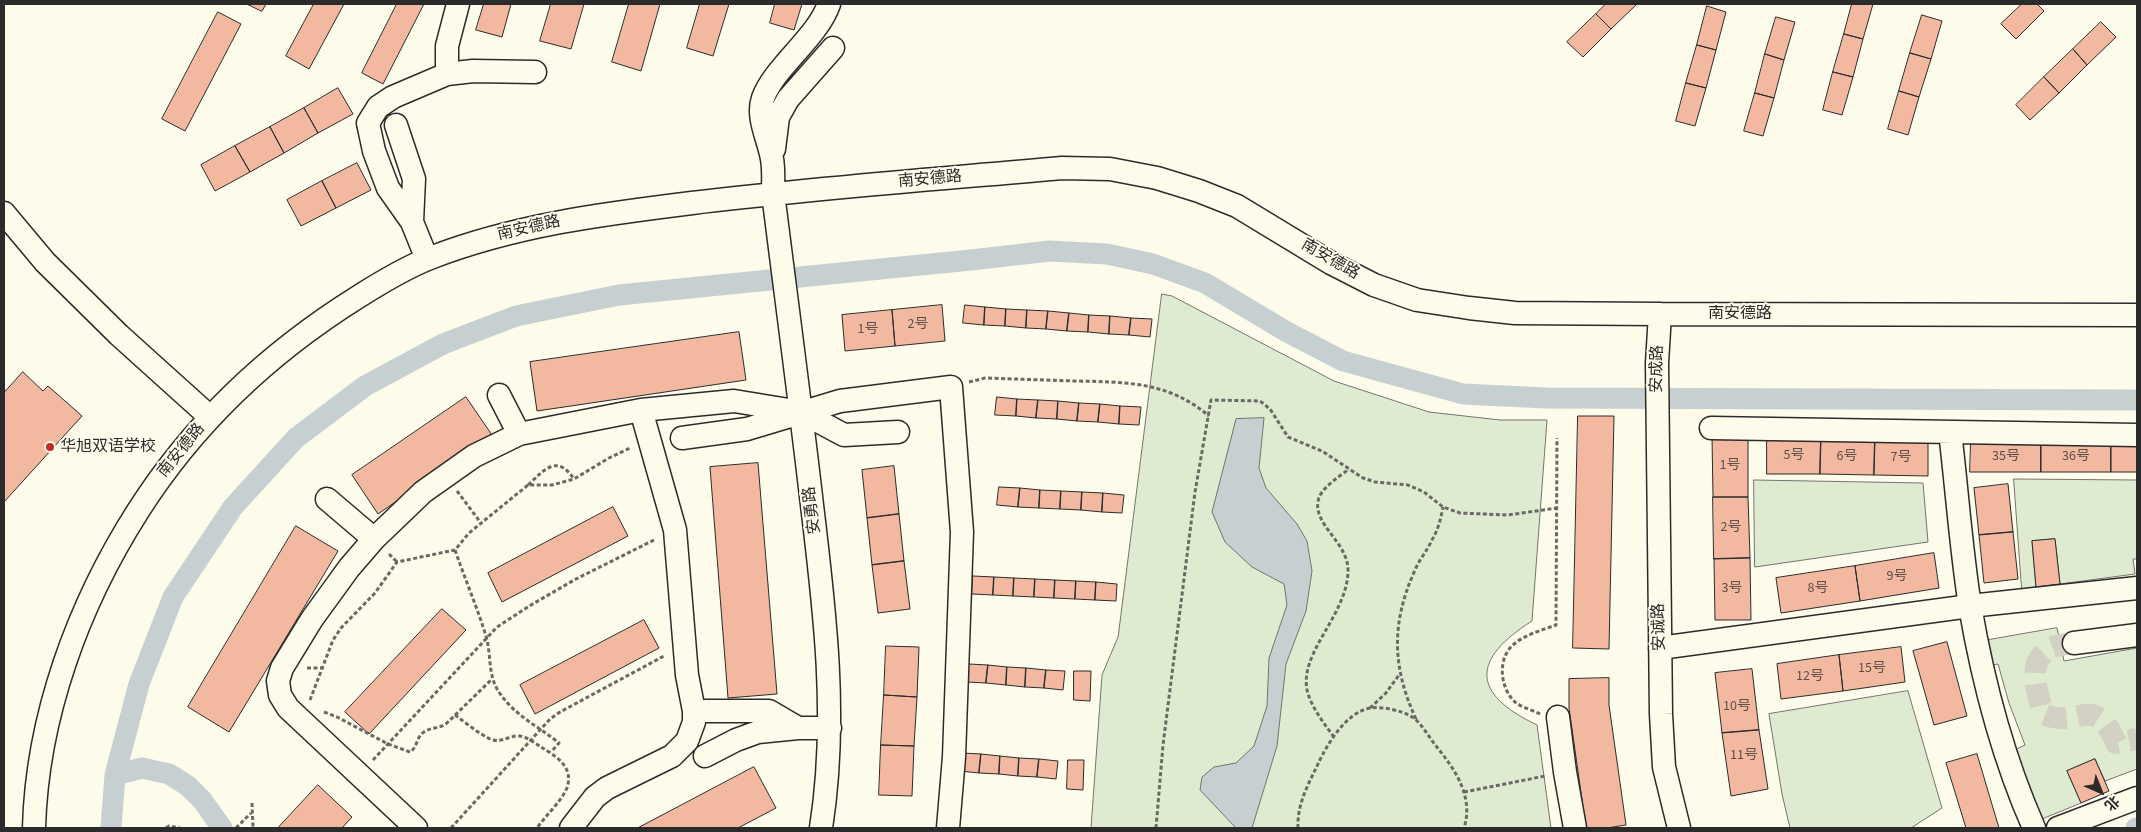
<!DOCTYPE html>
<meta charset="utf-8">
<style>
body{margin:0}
#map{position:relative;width:2141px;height:832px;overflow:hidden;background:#fdfbea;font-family:"Source Sans 3","Noto Sans SC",sans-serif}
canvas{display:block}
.frame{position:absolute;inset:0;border:5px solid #2b2b2b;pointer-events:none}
.north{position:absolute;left:2076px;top:767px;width:50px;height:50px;-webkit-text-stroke:4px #fdfbea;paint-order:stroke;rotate:136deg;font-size:14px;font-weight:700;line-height:20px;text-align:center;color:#2b2b2b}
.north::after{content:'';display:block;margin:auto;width:18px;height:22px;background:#2b2b2b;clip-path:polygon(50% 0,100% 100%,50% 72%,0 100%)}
</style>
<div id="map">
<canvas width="2141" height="832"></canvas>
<div class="frame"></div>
<div class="north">北</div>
</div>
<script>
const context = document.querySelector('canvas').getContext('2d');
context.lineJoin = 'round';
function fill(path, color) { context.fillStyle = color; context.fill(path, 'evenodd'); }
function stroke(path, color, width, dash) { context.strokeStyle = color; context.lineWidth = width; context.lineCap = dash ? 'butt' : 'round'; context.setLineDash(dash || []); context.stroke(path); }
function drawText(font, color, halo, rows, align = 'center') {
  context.font = font + ' "Source Sans 3","Noto Sans SC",sans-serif'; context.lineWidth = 4; context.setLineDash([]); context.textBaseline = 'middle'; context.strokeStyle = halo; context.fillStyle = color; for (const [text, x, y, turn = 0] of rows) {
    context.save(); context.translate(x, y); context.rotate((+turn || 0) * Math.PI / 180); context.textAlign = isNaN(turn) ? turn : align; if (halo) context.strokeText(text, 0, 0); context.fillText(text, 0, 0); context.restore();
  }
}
const green = new Path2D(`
 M1162 294 1172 296 1334 381 1429 412 1500 420H1547L1532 621C1472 659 1470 693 1537 725L1551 828H1091L1102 675 1118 637Z
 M2014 479 2137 480V559H2133L2135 574 2060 584 2055 539 2032 541 2036 587 2022 589Z
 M1754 480 1923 483 1928 542 1755 567Z
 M2057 628 2064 661 2137 648V769L2105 781 2095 759 2067 771 2081 803 2037 821 2012 751 2025 745 2009 703 1998 664 1987 666 1983 641Z
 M1908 691 1942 808 1911 828H1790L1782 794 1769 714Z`);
fill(green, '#deebd1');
stroke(green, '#74746e', 1);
const water = new Path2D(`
 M1264 418 1259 468 1266 488 1297 524 1307 541 1312 571 1306 611 1286 664 1277 746 1252 828H1236L1200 790 1202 777 1214 767 1236 763 1254 746 1267 706 1269 658 1287 605 1284 584 1252 567 1225 542 1212 512 1236 419Z`);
fill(water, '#c7d0d0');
stroke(water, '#74746e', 1);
stroke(new Path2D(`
 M115 775 142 768 169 774 188 786 202 800 222 828
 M111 828 115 775 139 684 173 597 233 507 296 438 365 386 443 344 516 316 619 295 971 260 1049 251 1107 254 1153 264 1205 283 1287 332 1343 361 1463 394 1546 398 2137 400
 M2136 828H2137`), '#c7d0d0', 21);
const building = new Path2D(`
 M247 4H266L262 11Z
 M314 4H344L309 69 286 56Z
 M397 4H424L383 84 362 73Z
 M484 4H511L502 37 476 30Z
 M551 4H584L571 49 540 41Z
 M629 4H660L641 71 612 62Z
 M700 4H729L713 56 687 48Z
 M775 4H802L794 30 770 23Z
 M1606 4H1637L1611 29 1596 14Z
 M1852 4H1873L1863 39 1844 34Z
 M2022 4H2037L2044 11 2016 39 2001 24Z
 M1707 6 1726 12 1716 50 1697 45Z
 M218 12 241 24 185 131 162 119Z
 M1596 14 1611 29 1583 57 1567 42Z
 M1922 15 1942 21 1931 59 1910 53Z
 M1776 17 1795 22 1784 60 1765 54Z
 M2101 22 2116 37 2087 65 2073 49Z
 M1844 34 1863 39 1853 77 1833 72Z
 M1697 45 1716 50 1706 88 1686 83Z
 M2073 49 2087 65 2059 93 2044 77Z
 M1910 53 1931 59 1919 97 1899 91Z
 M1765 54 1784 60 1774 98 1755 93Z
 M1833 72 1853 77 1842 115 1823 110Z
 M2044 77 2059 93 2030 120 2016 105Z
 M1686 83 1706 88 1695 126 1676 121Z
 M338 88 353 114 318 133 304 108Z
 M1899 91 1919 97 1908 135 1888 129Z
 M1755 93 1774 98 1763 136 1744 131Z
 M304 108 318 133 284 153 270 127Z
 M270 127 284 153 250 172 235 146Z
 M235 146 250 172 215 191 201 165Z
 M357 163 371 190 336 208 322 181Z
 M322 181 336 208 301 226 287 200Z
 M942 305 945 341 895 346 892 310Z
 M965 305 985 307 984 325 963 323Z
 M985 307 1006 309 1005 326 984 325Z
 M1006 309 1027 310 1026 328 1005 326Z
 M892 310 895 346 845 351 842 315Z
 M1027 310 1048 311 1046 329 1026 328Z
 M1048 311 1069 313 1067 331 1046 329Z
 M1069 313 1089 315 1088 332 1067 331Z
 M1089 315 1110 316 1109 334 1088 332Z
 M1110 316 1131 318 1129 335 1109 334Z
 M1131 318 1152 319 1150 337 1129 335Z
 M739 332 746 380 537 411 530 362Z
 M23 372 43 391 48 386 82 416 4 502V393Z
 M466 397 492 435 378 514 352 475Z
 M997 397 1017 399 1016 416 995 415Z
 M1017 399 1038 400 1036 418 1016 416Z
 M1038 400 1058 401 1057 419 1036 418Z
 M1058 401 1079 403 1077 421 1057 419Z
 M1079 403 1100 404 1098 422 1077 421Z
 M1100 404 1120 406 1119 424 1098 422Z
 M1120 406 1141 407 1139 425 1119 424Z
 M1578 416H1614L1609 649 1573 648Z
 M1748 435V497H1713L1712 436Z
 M1767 438 1821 439 1820 474H1767Z
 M1821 439 1875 440 1874 475 1820 474Z
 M1875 440H1928V476L1874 475Z
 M1971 442 2041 443V472H1970Z
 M2041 443H2111V472H2041Z
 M2111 443H2137V472H2111Z
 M758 463 777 694 728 698 710 467Z
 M894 466 899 514 867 518 862 470Z
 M2008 484 2013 532 1979 535 1974 488Z
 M999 487 1020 488 1018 507 997 505Z
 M1020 488 1040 490 1039 508 1018 507Z
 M1040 490 1061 491 1060 509 1039 508Z
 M1061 491 1082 492 1081 510 1060 509Z
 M1082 492 1103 493 1102 512 1081 510Z
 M1103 493 1124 495 1122 513 1102 512Z
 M1713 497H1748L1750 558 1714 559Z
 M613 507 628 536 502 602 488 573Z
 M899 514 904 561 872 565 867 518Z
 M296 526 338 551 229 732 188 707Z
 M2013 532 2018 579 1984 583 1979 535Z
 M2055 539 2060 584 2036 587 2032 541Z
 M1934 553 1939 588 1860 601 1855 566Z
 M1750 558 1751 620H1715L1714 559Z
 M904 561 910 609 878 613 872 565Z
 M1855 566 1860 601 1781 613 1776 578Z
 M973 576 994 577 993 595 972 594Z
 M994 577 1014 578 1013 596 993 595Z
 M1014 578 1035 579 1034 597 1013 596Z
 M1035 579 1055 580 1054 598 1034 597Z
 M1055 580 1076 581 1075 599 1054 598Z
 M1076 581 1096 582 1095 600 1075 599Z
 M1096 582 1117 584 1116 601 1095 600Z
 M442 609 466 630 369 734 345 712Z
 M644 620 659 648 535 714 520 685Z
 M1947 642 1967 716 1934 725 1913 651Z
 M886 646 919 647 917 697 884 695Z
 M1901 647 1905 682 1843 691 1839 655Z
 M1839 655 1843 691 1781 699 1777 664Z
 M969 664 988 665 986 683 967 682Z
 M988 665 1007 667 1006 685 986 683Z
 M1007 667 1026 668 1025 687 1006 685Z
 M1026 668 1046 670 1044 688 1025 687Z
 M1752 669 1759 730 1722 733 1715 673Z
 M1046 670 1065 671 1063 690 1044 688Z
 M1074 671H1091L1090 701 1074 700Z
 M1609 678V705L1626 825 1607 828H1586L1569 708V679Z
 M884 695 917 697 914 746 881 745Z
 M1759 730 1768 789 1731 796 1722 733Z
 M881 745 914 746 912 796 879 795Z
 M962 753 981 754 979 773 960 771Z
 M981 754 1000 756 999 774 979 773Z
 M1977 754 1999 828H1966L1946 763Z
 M1000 756 1019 758 1018 776 999 774Z
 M1019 758 1039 759 1037 777 1018 776Z
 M1039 759 1058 761 1056 779 1037 777Z
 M2095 759 2109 791 2081 803 2067 771Z
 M1068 760H1084L1083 790 1067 789Z
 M754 767 776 808 738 828H638Z
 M318 785 352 817 342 828H278Z`);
fill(building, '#f2b8a0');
stroke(building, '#2b2b2b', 1);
stroke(new Path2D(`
 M2074 643C2067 644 2056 645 2050 648 2025 663 2038 692 2043 714 2079 730 2094 691 2116 743L2137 739`), '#d3d1c4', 22, [22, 11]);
const minor = new Path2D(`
 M447 74V46L458 4
 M396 125 414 179 412 222
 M774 149 778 117 788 99 833 48
 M4 213 45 262 119 335 210 417
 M427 259 412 222 388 188 374 151 368 123 378 107 393 97 447 74 473 71 535 72
 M1660 314 1657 363 1661 714 1664 767 1679 828
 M499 395 519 434
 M1711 428 2137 435
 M1950 432C1957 490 1961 549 1970 606 1983 682 2003 758 2034 828
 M682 438 747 429 840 401 951 387 962 532 954 757 948 828
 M327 499 374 539
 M2074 643 2137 635
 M1660 648 1970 606 2137 588
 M694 711H769L798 728
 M1558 717 1565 772 1575 828
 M705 756 736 740 758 732 798 728H830
 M34 828C37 717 78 605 138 511 194 423 270 352 358 297 380 283 405 268 430 258 515 225 603 214 692 203 815 188 939 179 1062 168L1110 169 1157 178 1199 191 1237 206 1331 263 1374 285 1417 300 1469 308 1515 313 1660 314 2137 315
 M416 828 288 708 280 695 278 681 282 668 312 619 349 568 374 539 423 492 474 456 519 434 641 410 734 401 801 412 844 435 898 432
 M571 828 595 797 607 788 672 756 687 741 694 722V711L687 675 675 530 641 410
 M821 828C838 720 825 612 812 505 800 401 786 297 773 193 773 182 774 170 772 159 769 140 756 117 763 98 775 66 817 38 829 4
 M2058 828 2137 798`);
stroke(minor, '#2b2b2b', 25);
stroke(new Path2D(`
 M969 382 985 378C1015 379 1044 380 1074 381 1124 382 1168 381 1209 416
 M528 485C545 469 557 454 574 479
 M457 491 481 523
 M455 550C465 579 477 607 486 636 492 657 487 677 501 695 516 716 539 727 559 743L551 752
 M389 554 397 562
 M307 668H323
 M310 700 333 640 341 628 375 593 397 562 455 550 469 533 528 485H552L574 479 609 458 630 448
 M1370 708 1386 693 1399 675
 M324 712 337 717 388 744 410 752C418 747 416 737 424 732 431 727 439 729 447 723L492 679
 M1540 714C1532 710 1521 707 1515 702 1500 688 1497 659 1513 645 1524 635 1542 630 1556 625L1557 438
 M455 715C466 723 478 733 490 739 501 744 509 735 520 736 527 737 535 743 541 747 554 755 572 765 568 784 566 797 545 816 537 828
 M1416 719C1392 667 1391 623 1415 570 1419 560 1427 551 1432 540 1438 530 1441 518 1443 507
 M1334 737C1325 725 1313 709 1308 694 1296 654 1348 616 1348 570 1348 543 1314 525 1318 502 1319 489 1339 477 1349 469
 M373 760 497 627 531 605 576 579 656 539
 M1464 792 1545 776
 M252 803 253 828
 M166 828 169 826 180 828
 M236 828 251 813
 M451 828 550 719 560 712 664 656
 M1156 828 1163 745 1195 492 1211 400 1260 401 1270 409 1288 437 1322 451 1363 478 1375 482 1408 485 1424 492 1443 507 1460 513 1508 515 1557 508
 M1298 828C1297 804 1308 785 1318 764 1327 744 1347 711 1371 708 1377 707 1384 708 1390 709 1399 711 1407 713 1415 719 1423 726 1429 737 1436 746 1455 769 1474 797 1464 828`), '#6a6964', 3, [4, 2.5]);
stroke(minor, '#fdfbea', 22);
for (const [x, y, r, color] of [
 [50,447,5,"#c62828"]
]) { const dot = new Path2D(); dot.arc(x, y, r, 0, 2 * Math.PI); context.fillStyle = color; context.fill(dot); stroke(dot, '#fdfbea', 2); }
drawText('14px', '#5d4e48', null, [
 ["2号",918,325],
 ["1号",868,330],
 ["5号",1794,456],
 ["6号",1847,457],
 ["35号",2006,457],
 ["36号",2076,457],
 ["7号",1901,458],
 ["1号",1730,466],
 ["2号",1731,528],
 ["9号",1897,577],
 ["3号",1732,589],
 ["8号",1818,589],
 ["15号",1872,669],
 ["12号",1810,677],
 ["10号",1737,707],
 ["11号",1744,756]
]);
drawText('16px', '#2b2b2b', '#fdfbea', [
 ["南安德路",930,180,-5],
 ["南安德路",529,229,-13],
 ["南安德路",1330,260,30],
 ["南安德路",1740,314],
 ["安成路",1658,369,-89],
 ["南安德路",182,451,-51],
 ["安勇路",813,510,-97],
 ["安诚路",1660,627,-91]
]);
drawText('16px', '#2b2b2b', '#fdfbea', [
 ["华旭双语学校",60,447]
], 'left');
</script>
